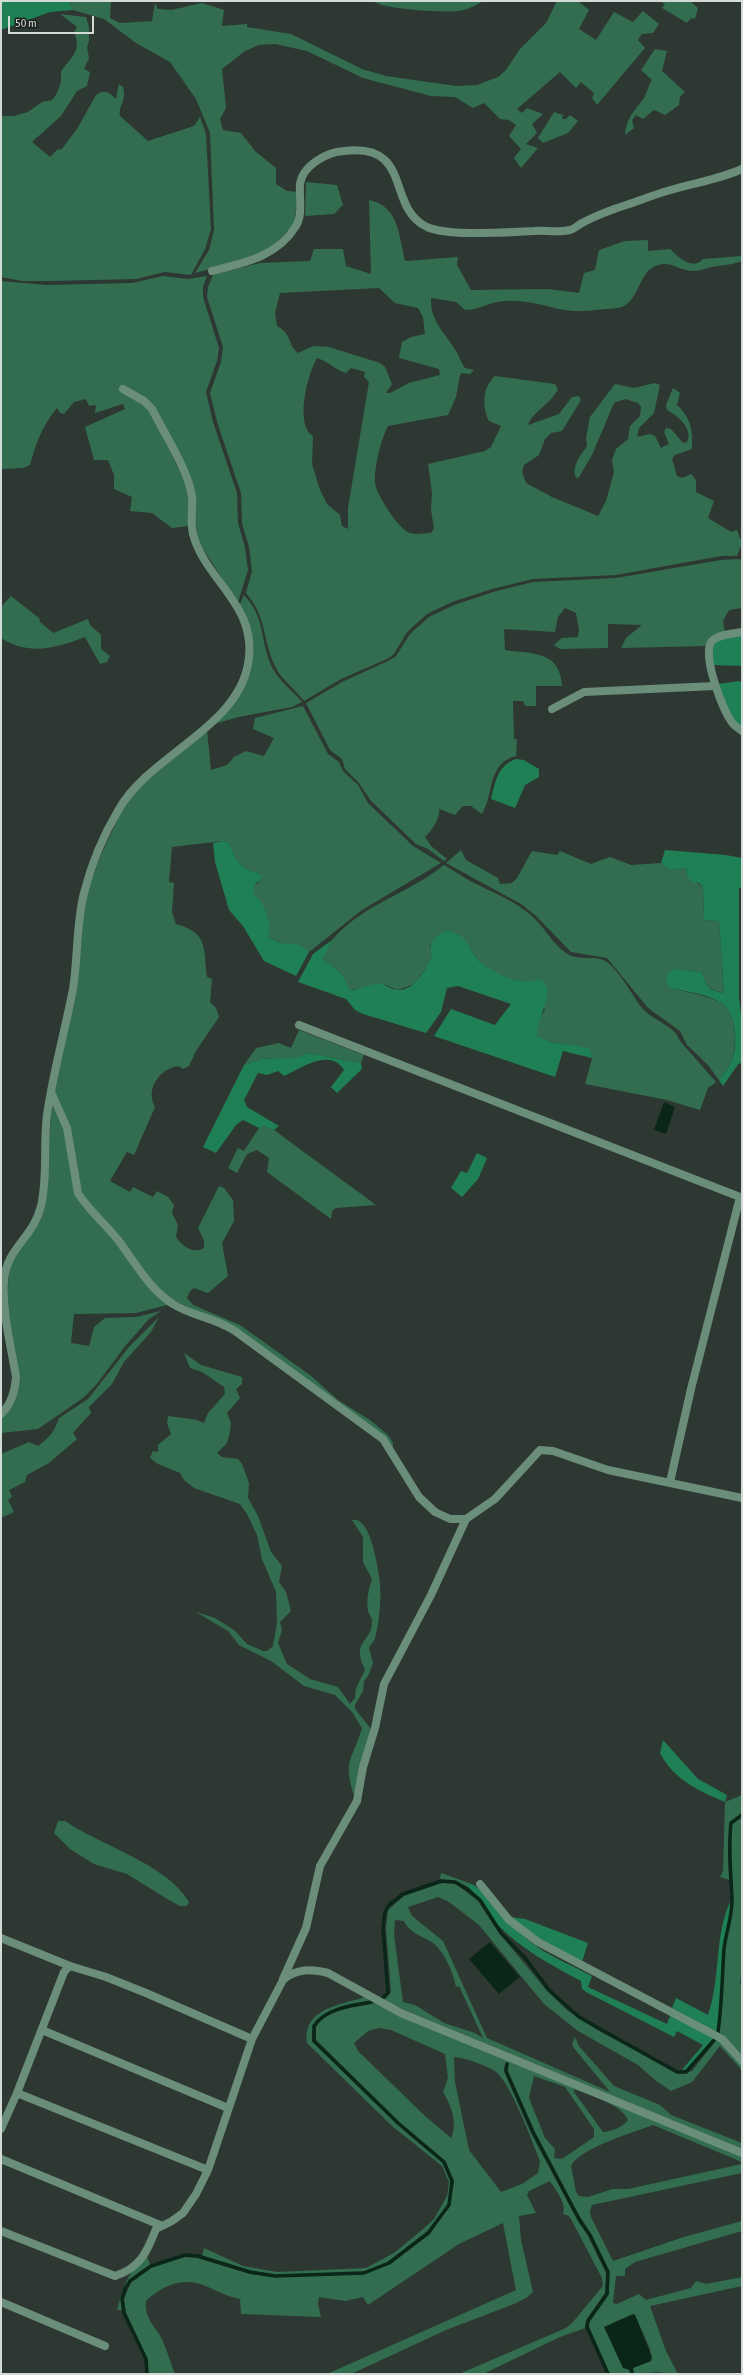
<!DOCTYPE html>
<style>
body{margin:0}
#map{position:relative;width:743px;height:2375px;overflow:hidden;background:#2e3832;font-family:"Asap Condensed",sans-serif}
canvas{display:block}
.frame{position:absolute;inset:0;border:2px solid #d4dbd7;pointer-events:none}
.scale{position:absolute;left:8px;top:16px;width:86px;height:18px;box-sizing:border-box;border:2px solid #d4dbd7;border-top:0;padding-left:5px;font-size:12px;line-height:14px;white-space:nowrap;color:#d4dbd7;-webkit-text-stroke:3px #1a1e1b;paint-order:stroke}
</style>
<div id="map">
<canvas width="743" height="2375"></canvas>
<div class="frame"></div>
<div class="scale">50 m</div>
</div>
<script>
const context = document.querySelector('canvas').getContext('2d');
context.lineJoin = 'round';
function fill(path, color) { context.fillStyle = color; context.fill(path, 'evenodd'); }
function stroke(path, color, width, dash) { context.strokeStyle = color; context.lineWidth = width; context.lineCap = dash ? 'butt' : 'round'; context.setLineDash(dash || []); context.stroke(path); }
fill(new Path2D(`
 M68 1H111L110 18 120 23 152 21 155 3 158 9 171 10 202 3 224 10 222 26 247 24V27L291 34 362 69 386 76 456 86 477 85 498 77 506 70 520 49 546 23 557 1H578L589 10 579 29 596 40 614 12 633 22 643 11 659 24 653 33 642 34 638 40 645 48 597 105 592 98 594 93 581 82 576 88 560 72 517 109 522 113 527 108 543 114 532 124 537 133 526 144 538 148 521 168 514 158 521 149 509 136 516 125 509 120 500 119 484 103 473 108 455 97 431 96 363 78 307 51 275 44 259 45 245 51 222 69 226 108 220 119 223 130 241 133 255 151 276 168V184L287 191 297 192 295 223 271 248 259 256 195 273 209 250 214 230 210 133 196 99 170 62 136 43 104 19 73 10Z
 M373 1H483C475 6 467 10 458 11 444 13 381 9 373 1Z
 M659 1H690L698 8 695 19 691 18 687 23 662 8 665 4Z
 M60 14 86 17 89 27V41L87 47 89 58 84 69 90 72 87 86 77 91 61 116 32 142 50 157 58 149 61 150 77 129 96 95C104 89 109 92 116 99L119 84 123 87C127 102 118 105 120 116L148 141 194 126 200 117 206 134 211 229 205 249 191 275 165 272 136 279 51 281H22L1 277V116H14L28 112 42 102 52 100 56 95 61 82V71C72 57 82 50 74 32L77 27Z
 M655 49 667 51 662 71 685 92 680 97 679 105 665 115 654 110 643 119 636 115 632 120 634 128 625 135C627 116 634 112 644 98 647 93 648 86 652 80L641 70Z
 M554 112 563 115 562 119H566L570 115 578 121 568 133 543 143 538 138Z
 M306 182 337 185 343 205 334 214 305 216Z
 M369 200C399 206 399 236 405 261L458 257 457 265 471 290 548 289 579 293 584 273 595 270 599 250 625 241 648 240V251L670 249C678 257 693 271 703 259L742 256V261C732 265 722 265 712 267 706 268 700 271 694 271 681 272 672 261 658 265 637 271 640 304 618 308 601 309 581 313 565 310 544 306 525 299 504 301 489 302 479 310 465 310L456 302 431 298C430 321 445 333 456 351 459 356 461 363 465 368L474 370 470 374 462 373 460 375 456 397 448 415 388 426C381 439 374 468 375 483 376 494 399 530 410 533 416 535 424 533 431 533L434 528 431 510 432 493 428 464 485 451 491 447 501 426 489 421C482 407 482 388 495 376L555 384 558 389C550 405 533 411 528 425L559 414 572 397 579 396 581 400 562 431 551 433 545 439 539 455 524 465 522 472 526 483 552 497 598 516 606 501 614 472 612 460 616 449 628 439 630 426 640 416 641 407 638 403 625 399 614 403 592 455 579 477 576 478C571 466 581 455 587 446L586 438 590 417 615 384 634 388 655 383 660 385 654 413 639 428 637 437 650 434 655 436 661 448 669 444 664 432 666 428 671 429 683 443 687 442C694 429 677 415 667 410L666 405 673 388 680 393 677 405C691 418 693 431 692 449L675 455 672 459 677 476 682 478 691 474 696 480V492L714 501 708 518 731 532 737 530 742 543 737 556H721L616 575 533 579 492 589 452 602 427 614 407 632 394 654 389 658 341 679 304 701C296 690 282 680 276 668 262 641 268 618 246 593L252 571 249 547 242 523 241 493 218 425 210 393 221 362 223 347 207 297 208 287 213 275 260 263 310 261 314 249H343L346 266 371 274ZM379 288 395 303 418 308 423 317 425 334 411 337 402 342 399 358 439 369 440 375 409 383 390 393H386L392 384 385 367 380 363 329 347 313 346 298 353C286 343 294 336 277 326L275 313 280 293ZM317 358C328 361 335 370 346 373L351 368 365 372 364 377 369 382 348 508V529L342 526 340 515 327 504 320 490 312 464 313 436C294 425 308 373 317 358Z
 M163 276 188 279 207 276 203 287V297L219 348 217 361 206 392 213 422 237 493 238 523 245 547 248 570 238 602 197 540 194 501 153 407 132 395 150 410 186 484 190 498 189 526 172 528 152 513 130 511 132 497 114 489V475L108 460H94L85 427 125 409 123 404 95 413 96 405 89 406 86 399 74 402 64 414 60 413 57 408C42 426 36 443 30 465L23 468 1 469V281L46 285 132 283Z
 M737 559 742 560V608L729 610 723 621 725 633 706 646 621 648 626 638 642 625 608 624V648L560 649 554 645 562 638 578 637 579 630 576 613 565 608 558 617 555 632 504 629 505 650C532 654 560 650 562 686H536V706H525L523 701H513L514 739H517L516 756C487 763 494 795 482 814L471 806H463L455 815 439 809C441 817 431 832 425 837L431 846 447 859 444 861 428 849 416 844 371 801 359 783 345 769 342 759 330 750 306 703 342 682 390 660 396 656 410 634 429 617 454 605 493 592 533 582 616 578 721 560Z
 M244 595C267 619 259 643 273 669 280 682 293 691 302 702L292 707 238 717 211 725 250 665 239 606Z
 M11 596 39 618 40 622 53 633 88 619 90 625 101 635V649L110 656 107 662 100 664 85 637C56 648 29 656 1 638V607Z
 M303 706 328 754 339 762 343 771 358 785 368 803 413 846 441 863 362 910 309 952C294 942 282 947 268 936 269 920 265 907 254 895V885L259 882V873C240 870 236 859 229 843L223 841 172 847 169 882 174 883 172 912 176 924C209 933 203 948 207 977L212 979 210 1002 216 1008 219 1017 196 1051 189 1066 183 1069 178 1066C159 1069 145 1090 155 1107L134 1155 127 1152 110 1181 130 1192 133 1187 153 1197 157 1191 168 1197 174 1205 172 1213 178 1225 176 1237C183 1247 193 1254 204 1248V1240L198 1228 219 1186 224 1188 233 1200 234 1221 222 1243 228 1276 208 1293 194 1288 190 1291 187 1298 193 1305 240 1325 310 1375 338 1400 370 1420 388 1435 393 1443V1449L266 1350 163 1294 84 1199 54 1091 86 894 101 855 123 808 136 790 207 730 211 770 227 765 234 757 246 751 264 756 274 738 253 729 255 718Z
 M461 850 466 860 498 878 500 884 512 883 517 878 532 851 557 855 560 851 591 864 610 857 631 865 661 863 669 870 686 868 687 876 703 887 704 920 719 921 724 993C709 990 706 986 702 972L685 970 670 988C685 992 715 996 726 1007 736 1019 737 1045 732 1059 730 1066 723 1074 719 1080L708 1065 687 1045 680 1031 648 1008 607 958 571 952 536 916 521 904 446 863Z
 M444 865C453 870 461 876 470 881 493 893 517 901 535 919 546 930 554 945 566 953 578 962 595 954 607 962 622 974 631 994 642 1008 653 1021 675 1025 680 1041L716 1082 708 1088 700 1110 667 1100 585 1084 592 1059 589 1049 542 1040 537 1035 538 1020 545 1010 529 981C508 983 478 967 470 947L430 945 433 958 415 983 407 987 397 990 386 985 349 990 341 973 323 959C326 953 328 945 332 940 361 905 410 893 444 865Z
 M299 1030 364 1055 361 1063 308 1053 299 1057 262 1059 244 1065 256 1048 279 1043 291 1048Z
 M52 1105 66 1132 74 1186 171 1304 136 1313 74 1314 71 1343 89 1346 94 1327 105 1318 136 1317 161 1311 149 1319 126 1345 96 1385 83 1398 38 1429 1 1433V1418L8 1412 17 1392 7 1306 9 1266 42 1217Z
 M264 1126 274 1130 376 1205 336 1208 332 1211 331 1219 267 1172 269 1158 257 1150 247 1154 237 1173 228 1168 238 1148 244 1151 259 1128Z
 M159 1317 151 1332 124 1362 112 1384 89 1407 91 1413 73 1433 77 1439 49 1463 27 1475 25 1482 9 1490 12 1497 8 1500 14 1512 1 1518V1454L29 1442 38 1446C49 1438 55 1431 59 1418L88 1399 129 1347Z
 M184 1353 201 1365 242 1377V1384L236 1389 240 1398 227 1413 231 1423 230 1432 227 1443 217 1453 222 1457 238 1459 242 1464 249 1483 248 1498 258 1516 271 1552 282 1566 279 1582 286 1592 291 1611 280 1622 282 1630 278 1643 287 1664 310 1679 338 1687 350 1704 355 1698 356 1688 365 1670C350 1639 373 1643 372 1621 372 1617 368 1614 368 1610 366 1599 369 1589 372 1579L363 1562V1537L352 1520C370 1515 377 1564 379 1576 382 1594 380 1619 375 1638 374 1642 371 1643 369 1648L373 1663 368 1676 364 1681 363 1691 355 1705V1709L371 1729 355 1798C342 1759 352 1762 362 1728L352 1712 335 1695 304 1686 271 1661 239 1645 228 1631 196 1612 215 1618 234 1630 247 1644 263 1651H267L273 1646 277 1623 276 1592 262 1559 257 1535 247 1514 240 1504 194 1488 184 1480 180 1473 158 1464 150 1458 153 1451 158 1452V1445L171 1434 167 1423 168 1416 197 1420 204 1423 208 1413 225 1394 224 1387 202 1372 190 1368Z
 M742 1795V1813L730 1823 728 1848 729 1880 720 1877 723 1871 725 1802Z
 M742 1816V1967L740 1984 742 1985V2055L719 2032C722 2004 723 1977 725 1949 727 1933 732 1918 733 1900 733 1874 729 1850 731 1823Z
 M58 1821H65C101 1846 167 1864 189 1902L187 1906H180L169 1900 127 1874 94 1864 70 1849 54 1833Z
 M441 1873 469 1883 468 1887 453 1881 440 1879Z
 M442 1883 456 1884 478 1901 500 1934 548 1992 567 2010 597 2030 680 2074 692 2071 717 2039 742 2066V2073L740 2068 720 2046 692 2082 671 2091 655 2080 638 2065 578 2031 544 2004 479 1925 449 1902 438 1897 408 1907 412 1916 443 1941 487 2038 610 2092 574 2048 572 2044 575 2037 579 2046 614 2086 660 2105 671 2115 742 2143V2149L383 2001 391 1992 386 1928 388 1910 404 1896ZM395 1920 404 1921C409 1933 423 1936 433 1943 444 1951 454 1974 456 1987L459 1986 483 2038 475 2033 444 2023 415 2005 403 2002 394 1935Z
 M365 1997 370 2001C346 2006 309 2009 312 2041L408 2134 443 2163 451 2181 449 2203 428 2232 388 2262 362 2272 275 2275 250 2271 202 2256 204 2248 243 2266 277 2272 366 2268 394 2253 422 2230 434 2219 447 2196 449 2182 442 2166 392 2126 307 2043C302 2009 340 2005 365 1997Z
 M374 2003 440 2032 742 2155V2162L653 2125C634 2132 578 2149 571 2166L576 2192 579 2196 588 2197 613 2189H628L742 2164V2173L592 2205 590 2211 591 2217 613 2261 684 2237 742 2221V2231L635 2262 625 2269V2276H616L613 2303 617 2304 639 2294 646 2300 691 2288 696 2281 706 2284 742 2277V2286L650 2306 666 2351 678 2374 658 2372 634 2374 632 2368 651 2361 650 2349 635 2315 629 2370 631 2374H610L589 2327V2322L609 2294V2272L591 2234 576 2210 534 2131 507 2070 508 2063 505 2064 504 2071 531 2133 573 2212 588 2236 606 2273 605 2293 586 2320 585 2328 560 2337 483 2374H459L566 2328 573 2322 603 2286 602 2278 572 2221 569 2216 563 2214C567 2203 556 2191 550 2181L529 2191 527 2195 536 2213 519 2216 521 2240 533 2292 526 2298 514 2304 446 2330 351 2374H327L516 2290 503 2223 459 2244 368 2305 363 2297 345 2301 319 2297 318 2304 321 2317 241 2314 240 2299C229 2297 219 2292 208 2287 186 2276 163 2284 146 2301 144 2322 159 2328 164 2344 168 2354 171 2364 175 2374H149L147 2359 126 2313 124 2299 131 2282 152 2267 185 2257 197 2258 250 2274 275 2277 364 2274 390 2264 430 2234 450 2205 454 2181 445 2161 399 2122 316 2040V2027C327 2008 355 2008 374 2003ZM379 2028 391 2030 445 2054 448 2078 443 2092C451 2105 458 2124 451 2138L425 2116 358 2051 354 2043 368 2031ZM454 2057C466 2058 485 2065 495 2071 511 2083 532 2141 540 2161L538 2173 522 2184 501 2192 469 2150 455 2082ZM534 2076 565 2087 594 2129V2137L562 2159 554 2158 555 2149 545 2138 529 2098ZM574 2089C590 2096 619 2102 628 2120 623 2127 611 2132 603 2132L574 2092Z
 M147 2255 150 2265C134 2275 117 2288 123 2310H117C125 2283 126 2275 147 2255Z`), '#336d4f');
fill(new Path2D(`
 M1 1H68L73 10 50 12 1 30Z
 M742 634V666L713 665C710 637 717 641 742 634Z
 M739 681 742 683V728L731 718 718 684Z
 M516 759 524 760 539 769V777L525 785 515 808 491 799C495 782 498 765 516 759Z
 M223 841 229 843C236 859 240 870 259 873L262 878 254 885V895C265 902 272 924 268 936 287 951 291 936 309 952L296 976 264 961 243 926 229 910 215 862 213 843Z
 M665 850 726 855 742 858V888H739V997L742 1025V1065L739 1063 723 1086 719 1080C723 1074 730 1067 732 1059 738 1046 736 1017 725 1006 711 994 687 992 670 988L666 981 669 972 675 969 702 972C706 986 709 991 724 993L719 921 704 920 703 887 699 883 692 882 687 876 686 868 669 870 661 863Z
 M446 931C471 934 467 952 483 964 494 972 510 981 523 981 529 982 535 979 542 980L548 989C547 1006 538 1018 537 1035 549 1046 573 1043 590 1049L592 1058 563 1051 555 1077 434 1036 451 1009 495 1025 511 1004 458 986 447 988 441 1012 426 1033 363 1014 355 1010 346 999 298 982 313 954 332 940 323 959 341 973 350 990C359 990 367 985 377 984 385 983 390 989 397 990 415 991 424 970 432 958 429 943 432 937 446 931Z
 M308 1053 361 1063 362 1069 337 1093 331 1087 344 1070C330 1047 300 1069 284 1076L278 1071 267 1075 258 1073 244 1100 247 1107 279 1126 274 1130 264 1126 259 1128 243 1120 236 1125 216 1153 203 1147 244 1065 262 1059 299 1057Z
 M477 1153 487 1158 478 1179 462 1197 451 1188 461 1171 467 1173Z
 M663 1740 698 1779 727 1795 725 1802C699 1791 674 1780 660 1753Z
 M469 1883C487 1889 510 1926 528 1940 546 1955 571 1965 592 1976L588 1987 667 2024 670 2016 704 2031 714 2038 689 2068 681 2071 703 2045 677 2031 674 2037 586 1992 582 1989 581 1981C551 1965 521 1949 497 1924 486 1912 481 1899 468 1887Z
 M731 1900 729 1926 723 1947 721 2002 717 2032 672 2008 676 1998 708 2015C721 1978 714 1934 731 1900Z
 M510 1917 525 1919 588 1943 582 1962 538 1940Z`), '#1f8055');
fill(new Path2D(`
 M664 1102 675 1107 666 1134 654 1130Z
 M490 1942 520 1977 499 1994 469 1959Z
 M633 2314 635 2315 652 2357 651 2361 633 2368 634 2374H631L629 2370 623 2368 604 2327Z`), '#092618');
stroke(new Path2D(`
 M382 1999 388 1993 383 1928 385 1912 389 1905 403 1894 441 1881 455 1882 467 1889 480 1900 501 1933 526 1959 549 1990 579 2017 677 2072H686L715 2039
 M718 2032C722 2004 722 1977 724 1949 726 1932 732 1918 732 1900 731 1874 728 1849 731 1823L742 1815
 M507 2064 506 2071 533 2132 580 2221 590 2235 608 2272 607 2294 588 2321 587 2327 608 2374
 M147 2374 146 2359 124 2313 122 2299 125 2289 130 2281 151 2266 185 2255 198 2256 250 2272 275 2276 364 2273 389 2263 428 2233 449 2205 452 2181 444 2162 398 2123 314 2041V2026C325 2009 352 2005 371 2002`), '#092618', 3.5);
stroke(new Path2D(`
 M212 271C244 263 277 257 296 226 303 215 299 197 300 184 303 165 327 152 344 151 414 143 385 207 427 227 450 237 507 232 534 231 546 230 558 233 570 230 575 229 579 224 584 222 595 216 606 212 617 208 634 203 650 196 667 191 692 183 718 180 742 169
 M742 632C733 634 719 634 712 641 701 653 722 708 731 721 733 725 738 728 742 731
 M552 709 584 692 715 686
 M299 1025 740 1197 691 1389 670 1482
 M51 1092 67 1128 78 1193C89 1211 105 1223 118 1240 135 1262 149 1289 173 1304 191 1316 214 1317 235 1331L383 1439 419 1497 435 1512 450 1519H466L495 1499 540 1450 553 1451 608 1470 742 1498
 M1 1414C12 1404 15 1391 16 1377 11 1346 2 1313 4 1281 6 1248 34 1237 41 1206 48 1176 43 1145 47 1115 53 1072 65 1031 73 989 78 958 76 924 84 893 91 865 104 834 119 809 151 754 237 728 248 664 259 605 205 581 193 534 190 522 193 509 192 496 188 470 164 433 152 409L144 401 123 389
 M480 1884 509 1920 538 1942 711 2033 722 2039 742 2061
 M1 1938 70 1966 106 1977 146 1993 252 2039
 M283 1979 306 1928 320 1866 357 1801 363 1767 375 1728 384 1684 431 1595 466 1519
 M42 2030 228 2108
 M17 2093 208 2170
 M1 2129 17 2093 64 1972 70 1966
 M1 2159 160 2225
 M1 2231 115 2276C140 2268 147 2252 156 2229L172 2221 183 2213 196 2194 208 2170 252 2039 283 1980C296 1968 312 1969 328 1973L401 2013 742 2153
 M1 2302 105 2346`), '#6b8e7a', 8);
</script>
